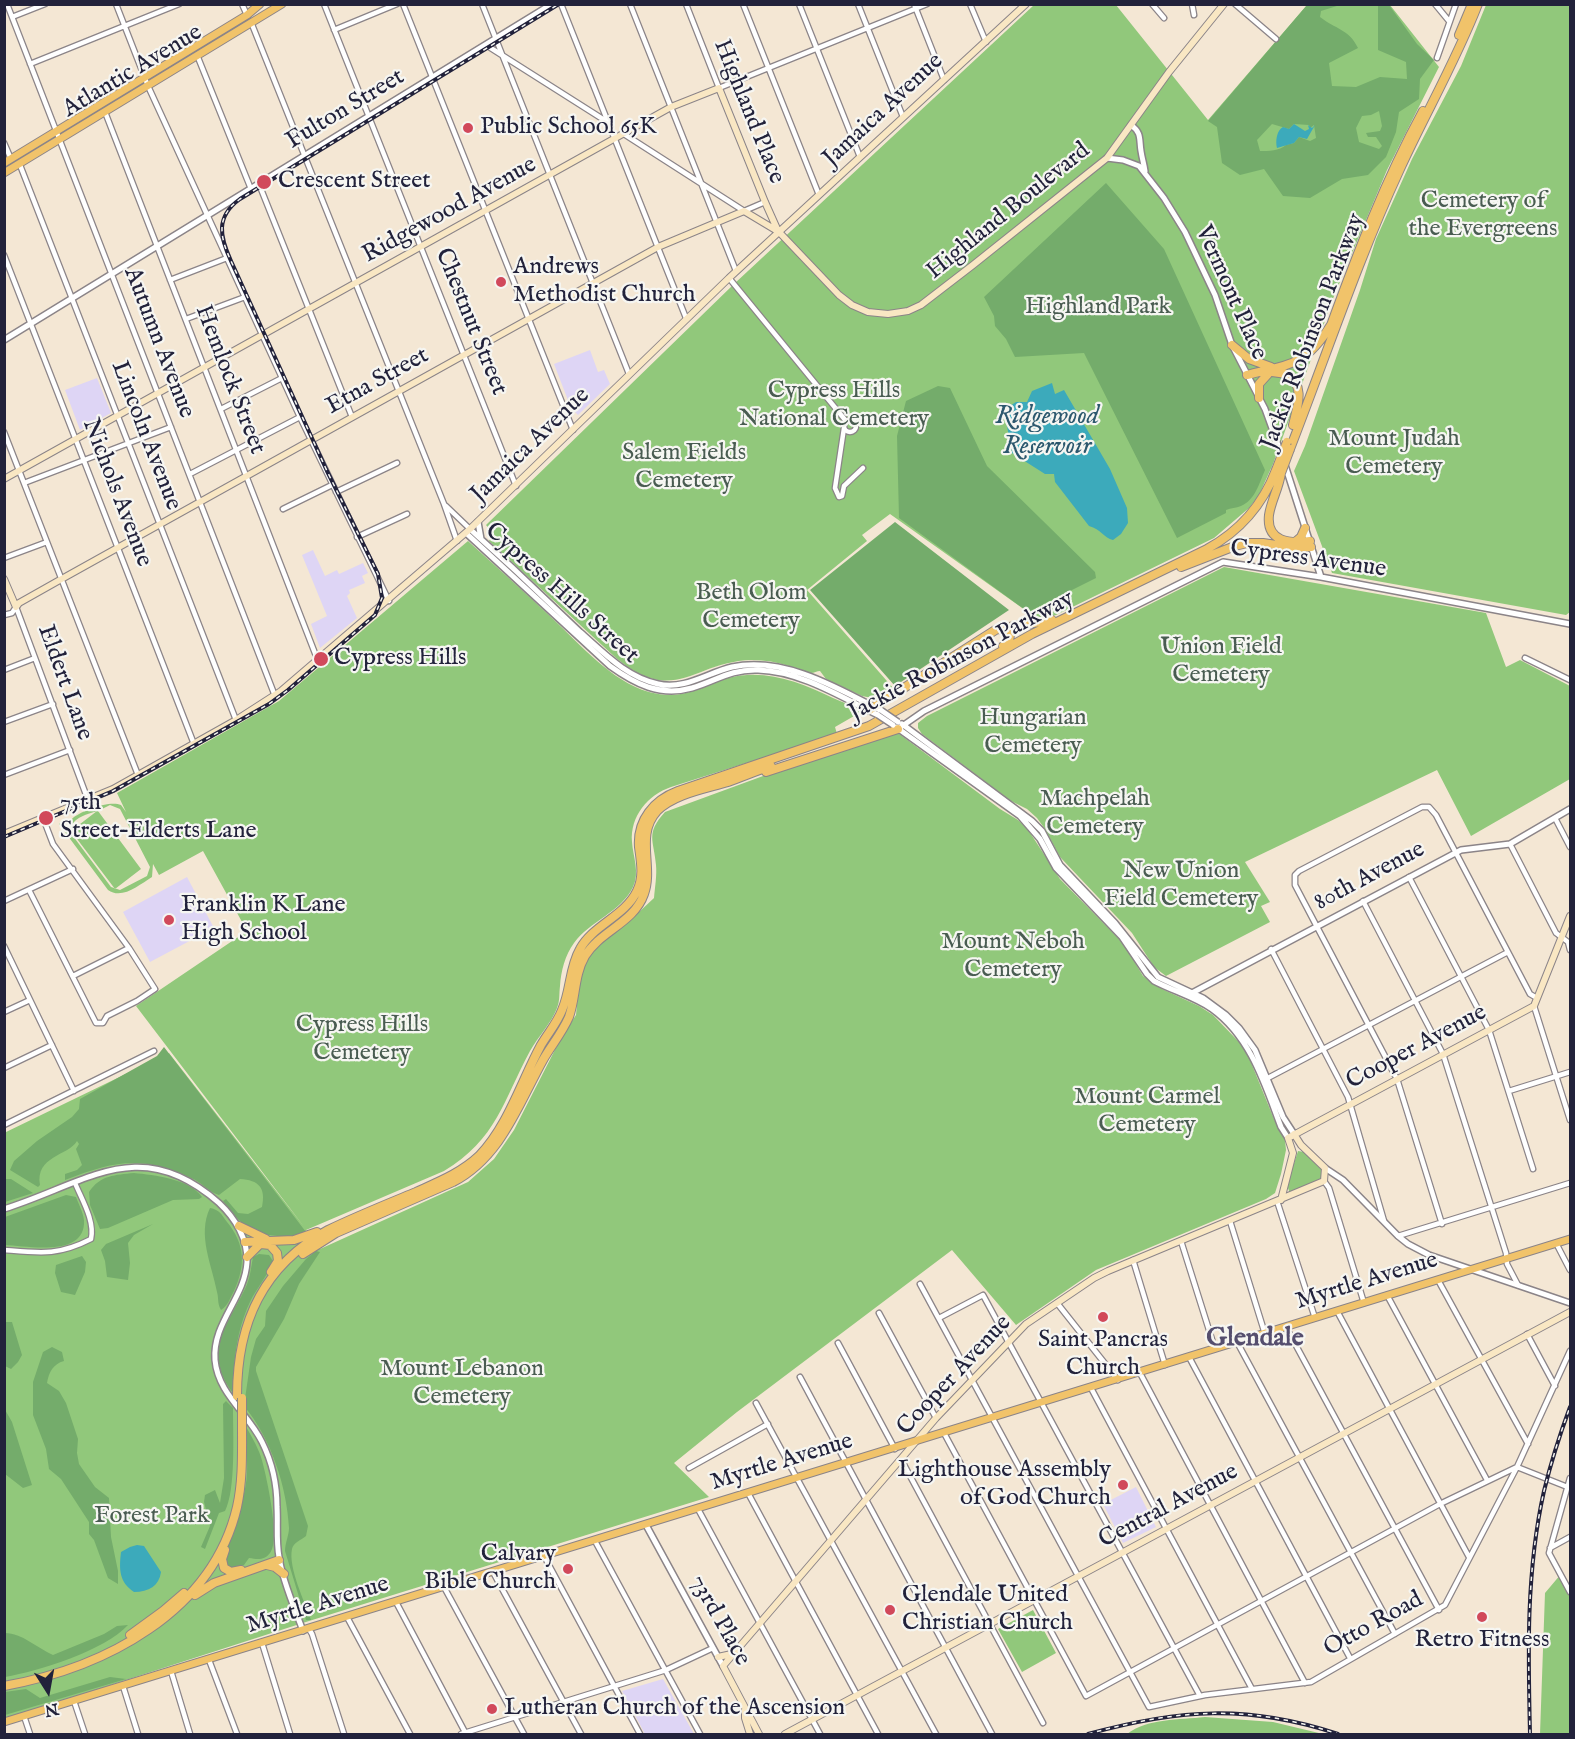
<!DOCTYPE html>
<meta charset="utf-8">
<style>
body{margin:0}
#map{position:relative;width:1575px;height:1739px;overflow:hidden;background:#f4e7d4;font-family:"IM FELL English",serif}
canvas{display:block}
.frame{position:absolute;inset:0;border:6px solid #22223b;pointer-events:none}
.north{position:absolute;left:18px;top:1661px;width:60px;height:60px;-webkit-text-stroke:4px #f6f6f2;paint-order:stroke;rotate:169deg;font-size:16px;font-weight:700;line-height:24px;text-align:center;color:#22223b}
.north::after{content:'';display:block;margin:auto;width:21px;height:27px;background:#22223b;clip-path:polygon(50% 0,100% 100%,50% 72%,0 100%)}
</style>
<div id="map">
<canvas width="1575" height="1739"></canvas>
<div class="frame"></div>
<div class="north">N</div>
</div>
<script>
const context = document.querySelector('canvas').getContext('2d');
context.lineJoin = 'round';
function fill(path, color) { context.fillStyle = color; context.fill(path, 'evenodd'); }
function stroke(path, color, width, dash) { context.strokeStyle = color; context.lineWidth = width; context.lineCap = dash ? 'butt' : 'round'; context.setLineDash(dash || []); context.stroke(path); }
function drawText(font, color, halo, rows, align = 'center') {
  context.font = font + ' "IM FELL English",serif'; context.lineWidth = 4.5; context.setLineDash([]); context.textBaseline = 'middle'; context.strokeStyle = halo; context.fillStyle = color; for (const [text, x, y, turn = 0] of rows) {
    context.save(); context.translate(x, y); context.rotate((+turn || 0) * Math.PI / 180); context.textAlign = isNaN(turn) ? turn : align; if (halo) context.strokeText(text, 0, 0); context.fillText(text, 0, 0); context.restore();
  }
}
fill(new Path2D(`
 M590 350 598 372 604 370 610 384 578 415 571 408 554 364Z
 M97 378 111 413 80 430 65 390Z
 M313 550 325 576 337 570 339 574 363 563 368 573 362 576 365 583 349 590 350 593 347 596 357 618 320 648 311 624 327 616 302 555Z
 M187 877 214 928 150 962 123 912Z
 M1136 1487 1156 1527 1123 1543 1103 1504Z
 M663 1679 694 1734H645L622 1691Z`), '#ded5f5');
fill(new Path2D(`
 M1034 5H1116L1208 120 1307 5H1390L1439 67 1387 170 1334 296 1273 464 1259 495 1249 508 1214 538 1056 615 1039 620 890 514 862 535 867 541 807 590 894 689 872 698 862 696 826 679 820 671C817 671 814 673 811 673 805 673 795 668 789 666 777 662 765 660 752 660 694 661 675 707 616 658L489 541C493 535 491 530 486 525L734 284Z
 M1486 5H1570V612L1566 615 1332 573 1294 471 1305 446 1360 290 1376 239 1412 159 1461 66Z
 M468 541C496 567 525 592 552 618 581 645 611 681 649 692 683 701 698 687 728 678 765 668 800 682 833 698 842 702 853 706 861 712L835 727 837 734 671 787C648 795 630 816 632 842 633 857 640 872 633 887 621 912 590 921 574 943 565 955 561 971 560 986 559 994 560 1001 557 1008 552 1022 538 1037 530 1051 503 1101 497 1139 444 1171L306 1230 320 1249 468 1182 494 1159 514 1130 560 1040 576 1015 579 982 584 965 593 950 638 913 654 898C655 887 657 875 656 865 654 840 645 834 665 812L774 772 898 733 1000 809 1018 820 1027 828 1060 879 1124 944 1143 976 1162 989 1199 1006 1213 1015 1239 1042 1248 1055 1274 1119 1285 1140 1286 1150 1281 1174 1275 1193 1266 1199 1096 1270 1016 1325 952 1250 737 1412 674 1463 709 1497 309 1621 5 1719 4 1133 169 1053 305 1228 136 1006 247 931 203 851 159 875 153 864 152 877C139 885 122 900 108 890L59 824 61 822 67 829C69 824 70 820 74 817 84 810 110 800 121 805L126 812 117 793 279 701ZM110 805 120 809 150 867 147 876 120 890 111 887 70 832C71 818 85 815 97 811L71 831 115 889 141 869 98 811Z
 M1224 567 1486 613 1506 667 1520 660 1570 686V779L1471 836 1437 770 1245 862 1270 902 1261 906 1270 922 1166 976 1154 967 1132 933 1060 857 1045 829 1037 818 1027 809 1011 801 922 734 918 728V723L927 716Z
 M1298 1151 1304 1152 1324 1171V1174C1318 1184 1301 1193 1289 1191L1287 1185Z
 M1561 1574 1570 1592V1734H1540L1545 1593Z
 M1033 1610 1056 1653 1022 1672 998 1629Z
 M1205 1717 1273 1722 1323 1734H1127C1148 1718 1179 1720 1205 1717Z`), '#91c87b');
fill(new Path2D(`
 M1307 5H1340L1321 11 1320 17C1335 29 1349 29 1358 48L1329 63 1332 86 1356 87 1380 77 1407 79 1406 62 1378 50V5H1389L1417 44 1434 60 1420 79 1419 99 1399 112 1396 132 1386 157 1368 175 1342 179 1310 198 1283 196 1264 169 1240 175 1222 163 1217 127 1208 121ZM1379 111 1382 126 1380 131 1366 133 1368 137H1376L1382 146 1379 149 1359 142 1356 128 1362 116 1371 115ZM1272 124 1289 129 1294 124 1309 125 1310 128 1314 125 1316 138 1310 141 1299 137 1294 143 1286 145C1279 151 1269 151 1260 151L1257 140Z
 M1106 183 1164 249 1265 470C1259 484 1255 500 1241 506 1236 508 1231 508 1226 510V513L1177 538 1084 353 1015 357 1006 339 995 326 994 316 984 297Z
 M938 386 950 388 987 466 1095 572 1096 578 1028 612 899 518 897 436 906 401Z
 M895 522 1009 610 895 686 810 590Z
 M164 1047 306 1232 305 1234C268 1240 245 1234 223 1201L226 1199 238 1213 248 1214 262 1207C266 1188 259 1180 240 1179L219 1195C208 1192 202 1182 191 1178 139 1155 116 1161 65 1180V1174L77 1170 82 1165 76 1149 79 1144 77 1141C68 1156 35 1156 40 1185L38 1187 10 1170 14 1161 37 1141 72 1117 79 1109 80 1099 157 1056Z
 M134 1173C154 1175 190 1179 202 1197L199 1199 173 1200 108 1228 100 1229 90 1205 89 1192C100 1175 115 1175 134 1173Z
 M5 1179H11L33 1193 5 1202Z
 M66 1195 76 1197C79 1205 85 1216 84 1224 82 1257 27 1246 5 1245V1217Z
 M210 1208C220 1210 221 1214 227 1222 245 1244 246 1265 234 1291 230 1298 228 1306 221 1310 217 1303 219 1299 217 1292 212 1265 197 1235 210 1208Z
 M153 1224 134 1235 128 1243 130 1263 128 1280 107 1277 105 1261 101 1250 106 1244Z
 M316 1251 320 1252 299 1284 284 1319 256 1367V1371L308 1526 306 1536C301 1540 293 1543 292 1549 288 1568 305 1602 311 1620H306L285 1551C285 1543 289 1535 289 1528 287 1487 271 1438 244 1406L251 1357 256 1339 265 1326 266 1311 283 1286 306 1259Z
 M259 1254 269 1255 273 1261C268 1276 257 1287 250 1302 236 1332 234 1360 233 1393 202 1351 226 1328 245 1289 250 1279 251 1268 253 1257Z
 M82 1256 86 1262 85 1272 75 1295 61 1292 55 1273 56 1265Z
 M5 1322H12L22 1355 18 1362 11 1369 5 1366Z
 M52 1347 62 1352 64 1361C53 1364 49 1372 47 1383L59 1391 66 1403 78 1439 77 1453 79 1464 95 1487 109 1498 111 1537 118 1571V1584L108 1578 94 1540 89 1534V1522L61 1479 49 1469 46 1449 33 1415V1382L43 1352Z
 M226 1401 233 1408C233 1434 236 1490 225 1511L219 1513 205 1549 201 1547 210 1526 204 1502 205 1495 215 1490 220 1503 224 1478 223 1404Z
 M4 1408 12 1422 32 1485 23 1488 5 1474Z
 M244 1423C250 1434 257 1445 261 1457 266 1473 281 1541 270 1553 264 1561 257 1559 249 1558L244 1565 229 1568C220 1553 233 1536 237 1520 241 1505 246 1490 247 1474 248 1457 245 1440 244 1423Z
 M128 1625C104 1651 39 1671 5 1677V1633C22 1633 37 1648 53 1655L104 1634 117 1626Z
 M110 1677 126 1679 5 1715V1692L26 1689 40 1698Z`), '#74ac6b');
fill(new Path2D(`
 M1294 124 1305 131 1309 129 1308 125 1312 128 1315 125 1307 139 1299 137 1294 143 1277 148C1275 141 1277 130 1283 127L1289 129Z
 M1052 383 1055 394 1064 390 1110 469 1127 508 1128 523 1121 534 1113 540C1104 538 1101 529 1089 526L1055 482 1054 474H1045L1012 453 1004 410 1016 402H1027L1032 391Z
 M137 1545 144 1546 161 1572C159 1586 149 1592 134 1592 119 1582 119 1569 121 1552L130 1547Z`), '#3caabb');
const minor = new Path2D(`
 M7 4 275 696
 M116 4 148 86 300 417 389 601
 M242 4 247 15
 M324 4 516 486
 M403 4 573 430
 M482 4 629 374
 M561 4 686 318
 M630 4 736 271
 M686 4 719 88 927 4
 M743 4 819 195
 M799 4 860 157
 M858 4 903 117
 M914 4 944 80
 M970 4 986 42
 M1152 4 1164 18
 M1192 4 1194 15
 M1235 4 1276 39
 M1435 4 1449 21
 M12 17 45 4
 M251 22 444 504 457 541
 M334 30 397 4
 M486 45 609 123
 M197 55 251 189
 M1437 58 1456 4
 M30 64 179 4
 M105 112 318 661
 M624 134 744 211 765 202
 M4 143 11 159
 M20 165 236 720
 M259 184 352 417
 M4 255 194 744
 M729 278 846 421
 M170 280 227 258
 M186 319 245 297
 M221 409 282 378
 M844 426a6 6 0 1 1 12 0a6 6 0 1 1-12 0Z
 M844 428 835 488 839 497 842 496 844 486 863 468
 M4 432 138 775
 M190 474 300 417
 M24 483 171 427
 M336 492 397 463
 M446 506 470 529
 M283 509 332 485
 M357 537 407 514
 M4 558 47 542
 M4 615 12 613 16 607 88 800
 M1525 658 1570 680
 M4 670 35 658
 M4 722 53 704
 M4 775 70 750
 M1555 818 1570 847
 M1510 844 1556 933 1568 942 1570 950
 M1409 877 1489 1030 1533 1169
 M29 890 96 1023H103L107 1016 137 1001 155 989 129 948 53 844 43 818
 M4 901 73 869
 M1363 901 1443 1054 1506 1253 1507 1264 1518 1285
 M4 946 74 1091
 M1271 949 1348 1097 1384 1221
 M73 976 129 948
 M1534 1006 1570 1120
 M4 1012 30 1000
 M4 1068 52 1045
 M1266 1079 1508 952
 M1509 1091 1570 1072
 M4 1125 154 1051
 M1324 1181 1329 1188 1364 1303
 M1277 1201 1315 1318
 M1230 1221 1265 1334
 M1442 1224 1397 1079 1295 885V875L1299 871 1422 807H1429L1436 815 1530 994 1537 998
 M1398 1236 1570 1183
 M1181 1241 1215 1349
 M1556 1243 1570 1270
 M4 1250C40 1253 58 1256 91 1239 95 1221 82 1200 75 1183
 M1133 1260 1165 1365
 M1438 1280 1528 1444
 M920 1284 1149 1707 1205 1695 1311 1682 1445 1605 1517 1467 1570 1351
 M1387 1295 1487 1480
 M1057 1303 1118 1380
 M1337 1311 1469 1557
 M879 1313 936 1418
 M939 1318 983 1295 1200 1696
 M1286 1327 1439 1610
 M1527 1334 1555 1386
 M1237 1342 1395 1634
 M838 1343 895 1449
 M1189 1357 1350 1658
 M1140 1373 1305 1683
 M800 1377 992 1734
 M1091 1388 1252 1689
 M756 1403 936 1734
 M944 1433 1086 1696 1440 1504 1517 1467
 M902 1461 1043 1723
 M1517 1467 1570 1488
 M689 1468 768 1424
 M1570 1478 1549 1553 1570 1592
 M748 1493 878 1734
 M698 1509 820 1734
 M595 1541 700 1734
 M1550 1548 1570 1537
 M544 1556 640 1734
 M493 1572 581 1734
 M444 1587 524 1734
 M396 1602 466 1734
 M347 1617 410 1734
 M309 1629 312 1634 344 1734
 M262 1643 290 1734
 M209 1660 237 1734
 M171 1671 190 1734
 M123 1686 138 1734
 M74 1701 85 1734
 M24 1716 30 1734
 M461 1734 666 1670 713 1648`);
const tertiary = new Path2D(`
 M1131 125C1142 133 1139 139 1141 151 1142 158 1144 164 1145 171
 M1107 158 1123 160 1139 166 1164 198 1185 232 1215 295 1232 345 1265 409 1282 456
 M4 340 552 4
 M1285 465 1321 577
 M478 522 481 539
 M470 529C486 544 502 558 517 572 538 592 559 612 580 632 604 653 626 677 658 684 685 690 707 673 732 667 784 656 838 688 882 711
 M466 533 610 666C635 684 660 697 692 688 716 681 730 669 758 670 800 671 841 697 878 715
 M902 724 1032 821 1042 831 1060 865 1115 923 1158 977 1203 998 1226 1015 1239 1028 1255 1050 1283 1117 1294 1134
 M896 727 1020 816 1040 839 1056 868 1122 937 1147 974 1154 981C1173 991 1195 997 1212 1009 1251 1037 1265 1085 1281 1127L1288 1138
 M898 729 924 711 1223 562 1321 577 1570 624
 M1192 993 1461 850 1510 844 1570 809
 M1325 1168 1343 1180 1398 1236 1408 1244 1429 1255 1570 1303
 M4 1209C87 1183 140 1133 219 1203 235 1218 248 1239 247 1262 245 1298 212 1323 215 1360 218 1394 248 1413 262 1442 272 1462 277 1485 277 1507 278 1524 276 1541 279 1557 282 1580 295 1609 303 1631
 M646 1525 723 1666`);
const secondary = new Path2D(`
 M4 479 671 107 719 88 765 202 778 231
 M4 579 16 607 19 603 58 581 658 247 744 211 779 232 839 295 852 305 868 312 888 314 908 311 921 305 973 265 1107 158 1169 72 1224 4
 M4 834 113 789 236 720 281 691 470 529 729 278 1026 4
 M1281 1200 1293 1153 1288 1138 1534 1006 1570 916
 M718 1657 736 1653
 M745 1710V1718L750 1734
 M759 1734 723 1666 936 1418 1026 1324 1094 1278 1108 1271 1324 1181 1325 1168 1301 1145 1294 1134
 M785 1734 1570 1312`);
const primary = new Path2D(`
 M4 163 247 15 260 4
 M4 173 282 4
 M4 1722 1570 1239`);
const motorway = new Path2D(`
 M1459 35 1472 4
 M1330 328C1357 254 1385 181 1423 111
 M1232 345 1249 359 1271 367
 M1272 372 1287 374C1306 386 1297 407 1293 425
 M1247 375C1291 364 1305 366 1331 325
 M1259 398V384L1268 374
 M1290 449C1326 356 1358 260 1400 169 1425 114 1456 61 1478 4
 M1281 473C1279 488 1271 501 1269 515 1266 542 1290 544 1310 541
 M1294 543 1301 537 1305 528
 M1181 567 1235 546 1247 543H1263L1296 548 1311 547
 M998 629 1006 631 1010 635 1009 641 1003 646
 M869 710 997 629 1052 620
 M766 772 898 729
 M239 1226 266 1239
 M245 1242 294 1240 317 1232
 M261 1244 270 1245 277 1253 278 1261 271 1272
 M303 1254 336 1233 453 1182C501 1157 518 1105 543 1060 551 1046 562 1033 569 1017 576 997 574 975 585 956 600 931 634 923 644 894 654 867 635 835 657 811 674 794 705 789 728 782 742 777 756 771 771 766
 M247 1257 260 1244
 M237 1396C237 1324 262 1266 328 1230 357 1216 387 1204 416 1192 438 1182 461 1173 479 1156 508 1126 521 1082 541 1045 548 1033 557 1023 562 1010 571 990 569 968 580 949 593 925 625 916 637 891 644 877 641 862 639 847 637 820 654 800 678 791L869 726 1032 634 1207 549C1240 531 1263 504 1276 470
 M225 1550 222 1559 224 1568 231 1572 241 1570
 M267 1565 275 1567 284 1574
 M195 1595 214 1583 279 1560
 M130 1635 163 1611 184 1593
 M4 1686C104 1668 212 1613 237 1507 243 1480 242 1452 242 1425`);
stroke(minor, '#8b8488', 7);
stroke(tertiary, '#8b8488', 8);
stroke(secondary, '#8b8488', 8);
stroke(primary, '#8b8488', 9);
stroke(motorway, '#8b8488', 10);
stroke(minor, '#fff', 4.5);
stroke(tertiary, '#fff', 5);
stroke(secondary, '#f9e7c3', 6);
stroke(primary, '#f1c36a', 7);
stroke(motorway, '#f1c36a', 8);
const rail = new Path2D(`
 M4 837 113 791 269 704 288 690 375 615 382 598 378 574 327 471 231 261C220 237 215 217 240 199L559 4
 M1088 1734C1179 1709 1247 1704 1338 1734
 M1530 1734C1528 1653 1526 1571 1544 1491 1551 1462 1560 1434 1570 1407`);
stroke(rail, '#22223b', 4);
stroke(rail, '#f6f6f2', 1.5, [4.5]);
const tertiaryBridge = new Path2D(`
 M882 711 898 722
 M878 715 893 725`);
const motorwayBridge = new Path2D(`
 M1276 470 1287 442
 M1281 473 1290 449
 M242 1425V1398`);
stroke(tertiaryBridge, '#8b8488', 8, []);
stroke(motorwayBridge, '#8b8488', 10, []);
stroke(tertiaryBridge, '#fff', 5);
stroke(motorwayBridge, '#f1c36a', 8);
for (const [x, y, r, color] of [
 [468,128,6,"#d1495b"],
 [264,182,8,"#d1495b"],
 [501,282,6,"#d1495b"],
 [321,659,8,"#d1495b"],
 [46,818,8,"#d1495b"],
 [169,920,6,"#d1495b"],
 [1103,1317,6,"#d1495b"],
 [1123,1485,6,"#d1495b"],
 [568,1569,6,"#d1495b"],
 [890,1610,6,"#d1495b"],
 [1482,1617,6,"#d1495b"],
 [492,1709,6,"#d1495b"]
]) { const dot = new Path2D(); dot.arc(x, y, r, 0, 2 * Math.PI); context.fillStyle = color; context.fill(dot); stroke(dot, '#f6f6f2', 2); }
drawText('24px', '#22223b', '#f6f6f2', [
 ["Atlantic Avenue",133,72,-31],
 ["Fulton Street",346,110,-31],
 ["Jamaica Avenue",884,111,-43],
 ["Highland Place",748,112,68],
 ["Ridgewood Avenue",450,211,-29],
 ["Highland Boulevard",1009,212,-39],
 ["Vermont Place",1230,293,66],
 ["Chestnut Street",470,322,68],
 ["Jackie Robinson Parkway",1314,332,-69],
 ["Autumn Avenue",158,343,69],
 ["Hemlock Street",229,380,69],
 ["Etna Street",378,382,-29],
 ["Lincoln Avenue",145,436,69],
 ["Jamaica Avenue",531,446,-44],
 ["Nichols Avenue",116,493,69],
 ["Cypress Avenue",1308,560,8],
 ["Cypress Hills Street",561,594,42],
 ["Jackie Robinson Parkway",962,657,-28],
 ["Eldert Lane",64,683,70],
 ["80th Avenue",1370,877,-28],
 ["Cooper Avenue",1417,1048,-28],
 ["Myrtle Avenue",1367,1282,-17],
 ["Cooper Avenue",955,1376,-47],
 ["Myrtle Avenue",782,1463,-17],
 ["Central Avenue",1169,1507,-28],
 ["Myrtle Avenue",318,1606,-17],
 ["73rd Place",719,1621,61],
 ["Otto Road",1374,1625,-29]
]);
drawText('24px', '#22223b', '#f6f6f2', [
 ["Public School 65K",480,128],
 ["Crescent Street",278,182],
 ["Andrews",513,268],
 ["Methodist Church",513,296],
 ["Cypress Hills",334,659],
 ["75th",60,804],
 ["Street–Elderts Lane",60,832],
 ["Franklin K Lane",181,906],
 ["High School",181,934],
 ["Saint Pancras",1103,1341,"center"],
 ["Church",1103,1369,"center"],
 ["Lighthouse Assembly",1111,1471,"right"],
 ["of God Church",1111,1499,"right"],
 ["Calvary",556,1555,"right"],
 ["Bible Church",556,1583,"right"],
 ["Glendale United",902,1596],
 ["Christian Church",902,1624],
 ["Retro Fitness",1482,1641,"center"],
 ["Lutheran Church of the Ascension",504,1709]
], 'left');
drawText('24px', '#495c51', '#f6f6f2', [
 ["Cemetery of",1483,202],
 ["the Evergreens",1483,230],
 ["Highland Park",1098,308],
 ["Cypress Hills",834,392],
 ["National Cemetery",834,420],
 ["Mount Judah",1394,440],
 ["Cemetery",1394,468],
 ["Salem Fields",684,454],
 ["Cemetery",684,482],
 ["Beth Olom",751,594],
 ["Cemetery",751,622],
 ["Union Field",1221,648],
 ["Cemetery",1221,676],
 ["Hungarian",1033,719],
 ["Cemetery",1033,747],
 ["Machpelah",1095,800],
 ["Cemetery",1095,828],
 ["New Union",1181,872],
 ["Field Cemetery",1181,900],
 ["Mount Neboh",1013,943],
 ["Cemetery",1013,971],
 ["Cypress Hills",362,1026],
 ["Cemetery",362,1054],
 ["Mount Carmel",1147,1098],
 ["Cemetery",1147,1126],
 ["Mount Lebanon",462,1370],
 ["Cemetery",462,1398],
 ["Forest Park",152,1517]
]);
drawText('italic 26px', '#2c586e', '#f6f6f2', [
 ["Ridgewood",1047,418],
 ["Reservoir",1047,448]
]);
drawText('bold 26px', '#554e6e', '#f6f6f2', [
 ["Glendale",1255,1340]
]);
</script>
